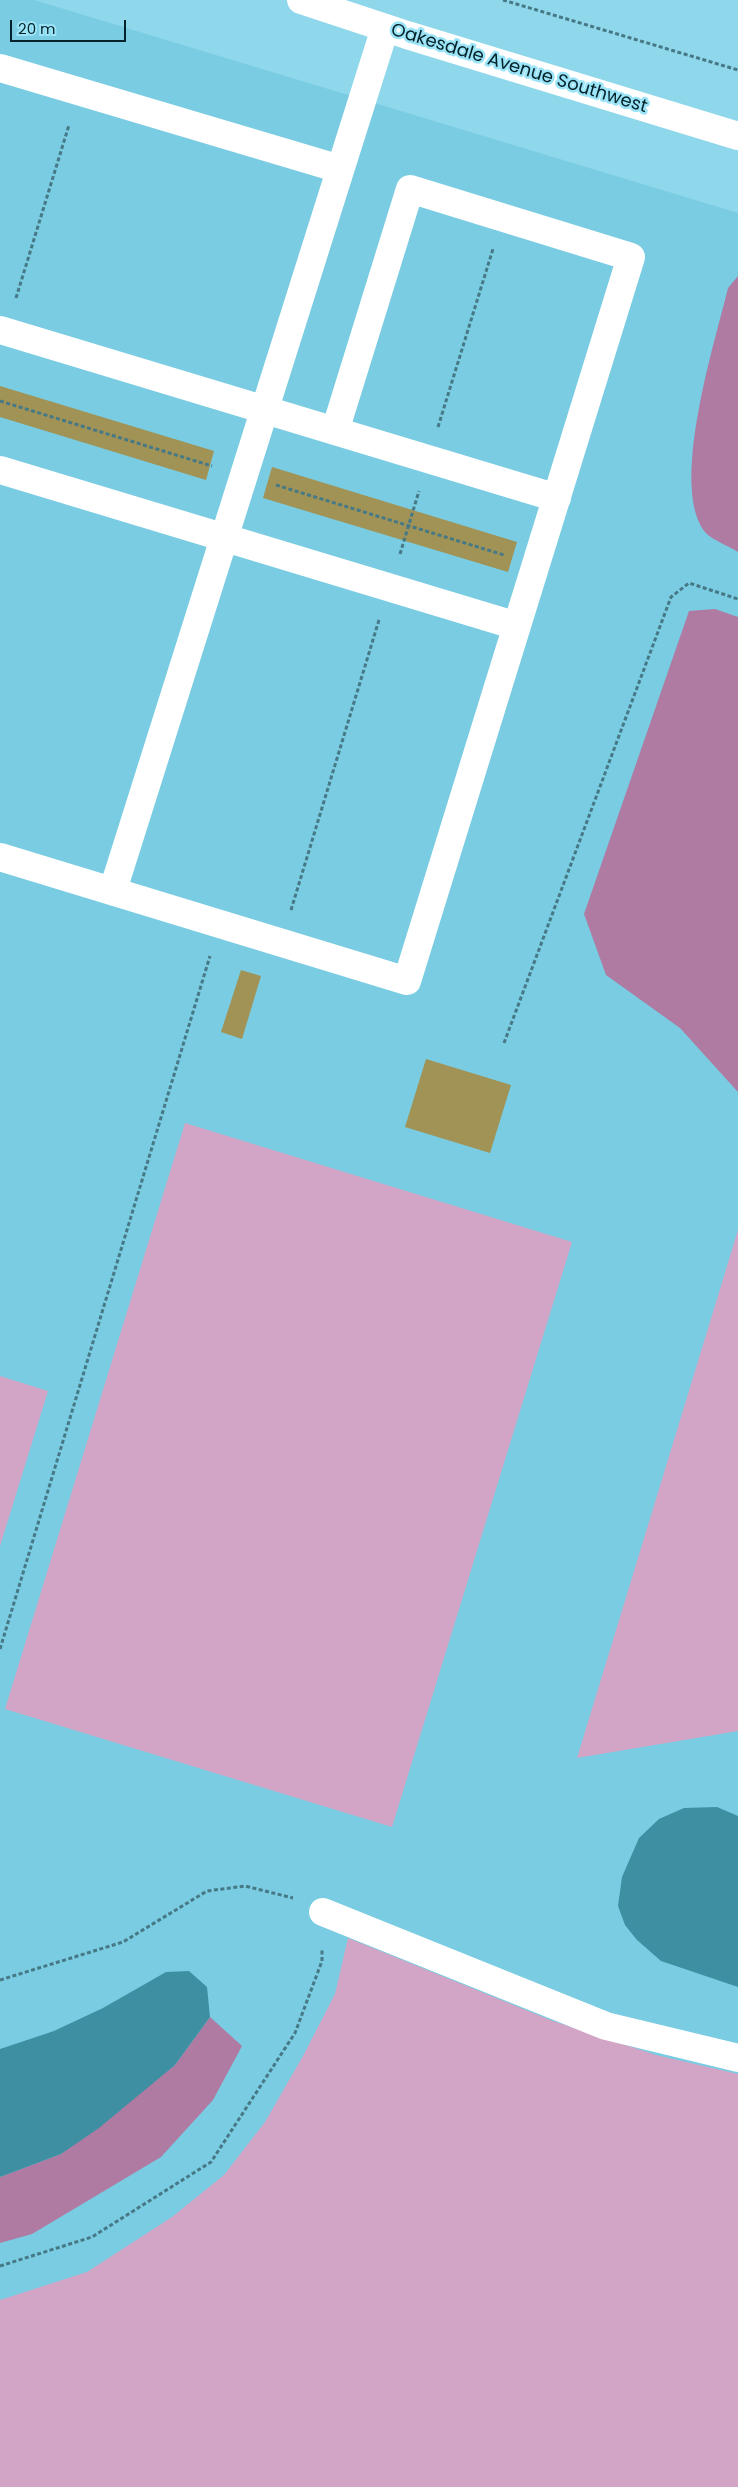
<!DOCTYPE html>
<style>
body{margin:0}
#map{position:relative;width:738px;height:2487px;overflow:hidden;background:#8fd7ea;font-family:Poppins,sans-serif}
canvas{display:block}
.scale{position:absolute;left:10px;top:20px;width:116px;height:22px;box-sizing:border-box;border:2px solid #032229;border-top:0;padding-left:6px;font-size:15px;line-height:18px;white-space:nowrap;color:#032229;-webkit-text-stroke:4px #9ce4f7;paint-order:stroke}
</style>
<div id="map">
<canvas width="738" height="2487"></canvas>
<div class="scale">20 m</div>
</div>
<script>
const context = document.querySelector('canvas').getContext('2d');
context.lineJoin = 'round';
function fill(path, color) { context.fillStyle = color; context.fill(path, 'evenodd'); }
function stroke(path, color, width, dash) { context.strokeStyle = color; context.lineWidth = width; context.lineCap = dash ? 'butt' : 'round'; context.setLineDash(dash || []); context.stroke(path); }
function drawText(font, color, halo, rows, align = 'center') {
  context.font = font + ' Poppins,sans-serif'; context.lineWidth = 5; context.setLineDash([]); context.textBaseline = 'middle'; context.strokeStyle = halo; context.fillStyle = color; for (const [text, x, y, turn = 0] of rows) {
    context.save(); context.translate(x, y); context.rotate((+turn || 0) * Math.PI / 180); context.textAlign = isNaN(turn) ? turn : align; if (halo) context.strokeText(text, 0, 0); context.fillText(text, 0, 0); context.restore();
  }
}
fill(new Path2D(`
 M0 0H34L738 213V2487H0Z`), '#79cce1');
fill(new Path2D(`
 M185 1123 572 1242 392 1827 5 1709Z
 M738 1230V1731L577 1758Z
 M0 1376 48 1391 0 1546Z
 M348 1938 553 2021 656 2055 738 2074V2487H0V2300L87 2272 172 2217 224 2175 265 2122 303 2056 335 1994Z`), '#d2a5c6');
fill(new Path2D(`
 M738 276V552C729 546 712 540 705 532 669 486 715 342 728 288Z
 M715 609 738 617V1092L680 1028 606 975 584 914 689 611Z
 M210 2017 242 2046 213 2100 161 2157 32 2234 0 2243V2177L61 2154 175 2065Z`), '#af7ba2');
fill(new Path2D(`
 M717 1807 738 1816V1987L661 1961 637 1940 625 1925 618 1906 622 1877 639 1838 659 1819 684 1808Z
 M189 1971 207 1987 210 2017 175 2065 99 2128 61 2154 0 2177V2049L54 2031 103 2008 166 1972Z`), '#3f8fa2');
fill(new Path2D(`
 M0 386 214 451 206 480 0 417Z
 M272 467 517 542 508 572 263 498Z
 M241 970 261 976 242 1039 221 1032Z
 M426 1059 511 1085 490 1153 405 1127Z`), '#a19356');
stroke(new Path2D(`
 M503 0 738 70
 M16 298 69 125
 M0 401 212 466
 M438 427 493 249
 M276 485 504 555
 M400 554 419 491
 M291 910 379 620
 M504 1043 671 597 689 583 738 599
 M0 1649 210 956
 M0 1980 123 1942 207 1891 245 1886 293 1898
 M0 2266 92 2237 211 2162 295 2033 322 1961V1950`), '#467885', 3, [4, 2.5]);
stroke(new Path2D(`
 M301 0 407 35 738 136
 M0 68 340 169
 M0 330 557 498
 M0 470 517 626
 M0 857 407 981 631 257 410 189 335 431
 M113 890 385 28
 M323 1912 606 2026 738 2058`), '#fff', 28);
drawText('18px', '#032229', '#9ce4f7', [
 ["Oakesdale Avenue Southwest",519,69,17]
]);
</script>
